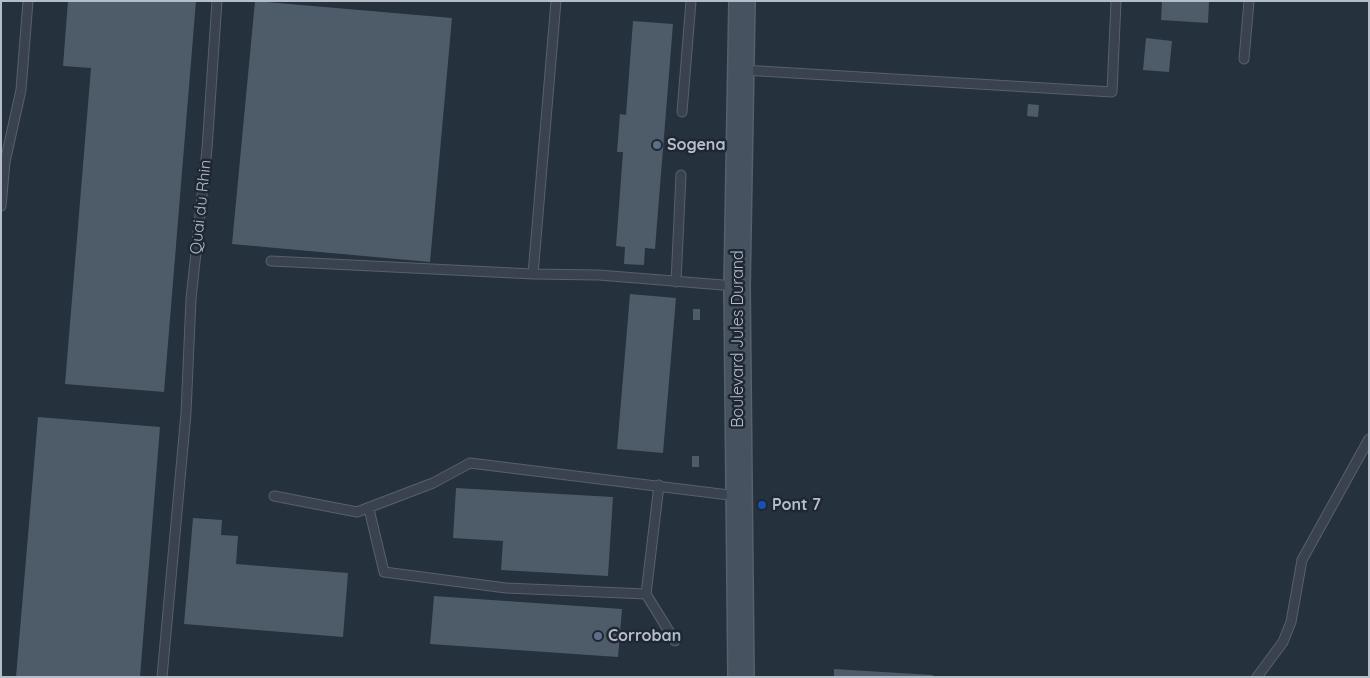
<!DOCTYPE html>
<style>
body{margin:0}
#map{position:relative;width:1370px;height:678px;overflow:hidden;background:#25313d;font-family:Quicksand,sans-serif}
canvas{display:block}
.frame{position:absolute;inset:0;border:2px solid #b5bdc9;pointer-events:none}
</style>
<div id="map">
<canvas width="1370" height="678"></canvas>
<div class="frame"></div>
</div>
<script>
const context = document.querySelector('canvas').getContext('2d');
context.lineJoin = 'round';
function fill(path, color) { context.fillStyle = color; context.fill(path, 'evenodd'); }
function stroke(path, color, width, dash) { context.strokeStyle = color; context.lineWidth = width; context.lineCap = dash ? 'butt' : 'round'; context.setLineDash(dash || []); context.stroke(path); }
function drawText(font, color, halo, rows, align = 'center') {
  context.font = font + ' Quicksand,sans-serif'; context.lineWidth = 5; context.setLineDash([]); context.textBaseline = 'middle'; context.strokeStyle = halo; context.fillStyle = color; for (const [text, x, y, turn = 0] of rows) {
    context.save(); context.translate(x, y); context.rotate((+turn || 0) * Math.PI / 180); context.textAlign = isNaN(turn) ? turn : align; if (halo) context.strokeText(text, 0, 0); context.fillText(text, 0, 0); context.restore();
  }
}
fill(new Path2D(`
 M68 1H196L164 392 65 384 91 68 63 66Z
 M255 1 452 18 430 262 232 244Z
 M1162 1H1209L1208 23 1161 20Z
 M633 21 673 24 655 249 645 248 644 265 624 264 625 247 616 246 623 152H617L620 114 626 115Z
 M1146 38 1172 41 1169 72 1143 70Z
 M1028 104 1039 105 1038 117 1027 116Z
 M630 294 676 298 663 453 617 449Z
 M693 309H700V320H693Z
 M38 417 160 427 140 677H16Z
 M692 456H699V467H692Z
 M456 488 613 497 608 576 501 570 503 541 453 538Z
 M193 518 222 520 221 535 238 536 236 564 348 573 343 637 184 624Z
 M434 596 622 609 618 657 430 644Z
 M834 669 933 675V677H834Z`), '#4e5b69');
const service = new Path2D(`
 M556 1 533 274 599 275 735 286
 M1244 59 1249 1
 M743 70 1112 92 1116 1
 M682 112 691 1
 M1 206 5 162 21 90 28 1
 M271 261 533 274
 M676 282 681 175
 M274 496 357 512 433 483 470 463 737 496
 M369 509 384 572 506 588 646 594 659 485
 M646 594 675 641
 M162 677 186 413 191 299 207 149 217 1
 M1257 677 1283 642 1291 622 1302 560 1369 439`);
const secondary = new Path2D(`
 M741 677 737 287 742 1`);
stroke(service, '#57606c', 11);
stroke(secondary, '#57606c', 28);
stroke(service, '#39424e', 9);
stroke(secondary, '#475260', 25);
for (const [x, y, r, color] of [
 [657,145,5,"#5c6f8a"],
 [762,505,5,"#1a4fb4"],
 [598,636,5,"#5c6f8a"]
]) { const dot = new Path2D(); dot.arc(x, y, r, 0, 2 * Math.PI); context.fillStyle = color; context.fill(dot); stroke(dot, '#1e2733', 2); }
drawText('bold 16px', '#b5bdc9', '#1e2733', [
 ["Sogena",667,145],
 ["Pont 7",772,505],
 ["Corroban",608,636]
], 'left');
drawText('16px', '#b5bdc9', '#1e2733', [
 ["Quai du Rhin",201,207,-84],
 ["Boulevard Jules Durand",738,339,-90]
]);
</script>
